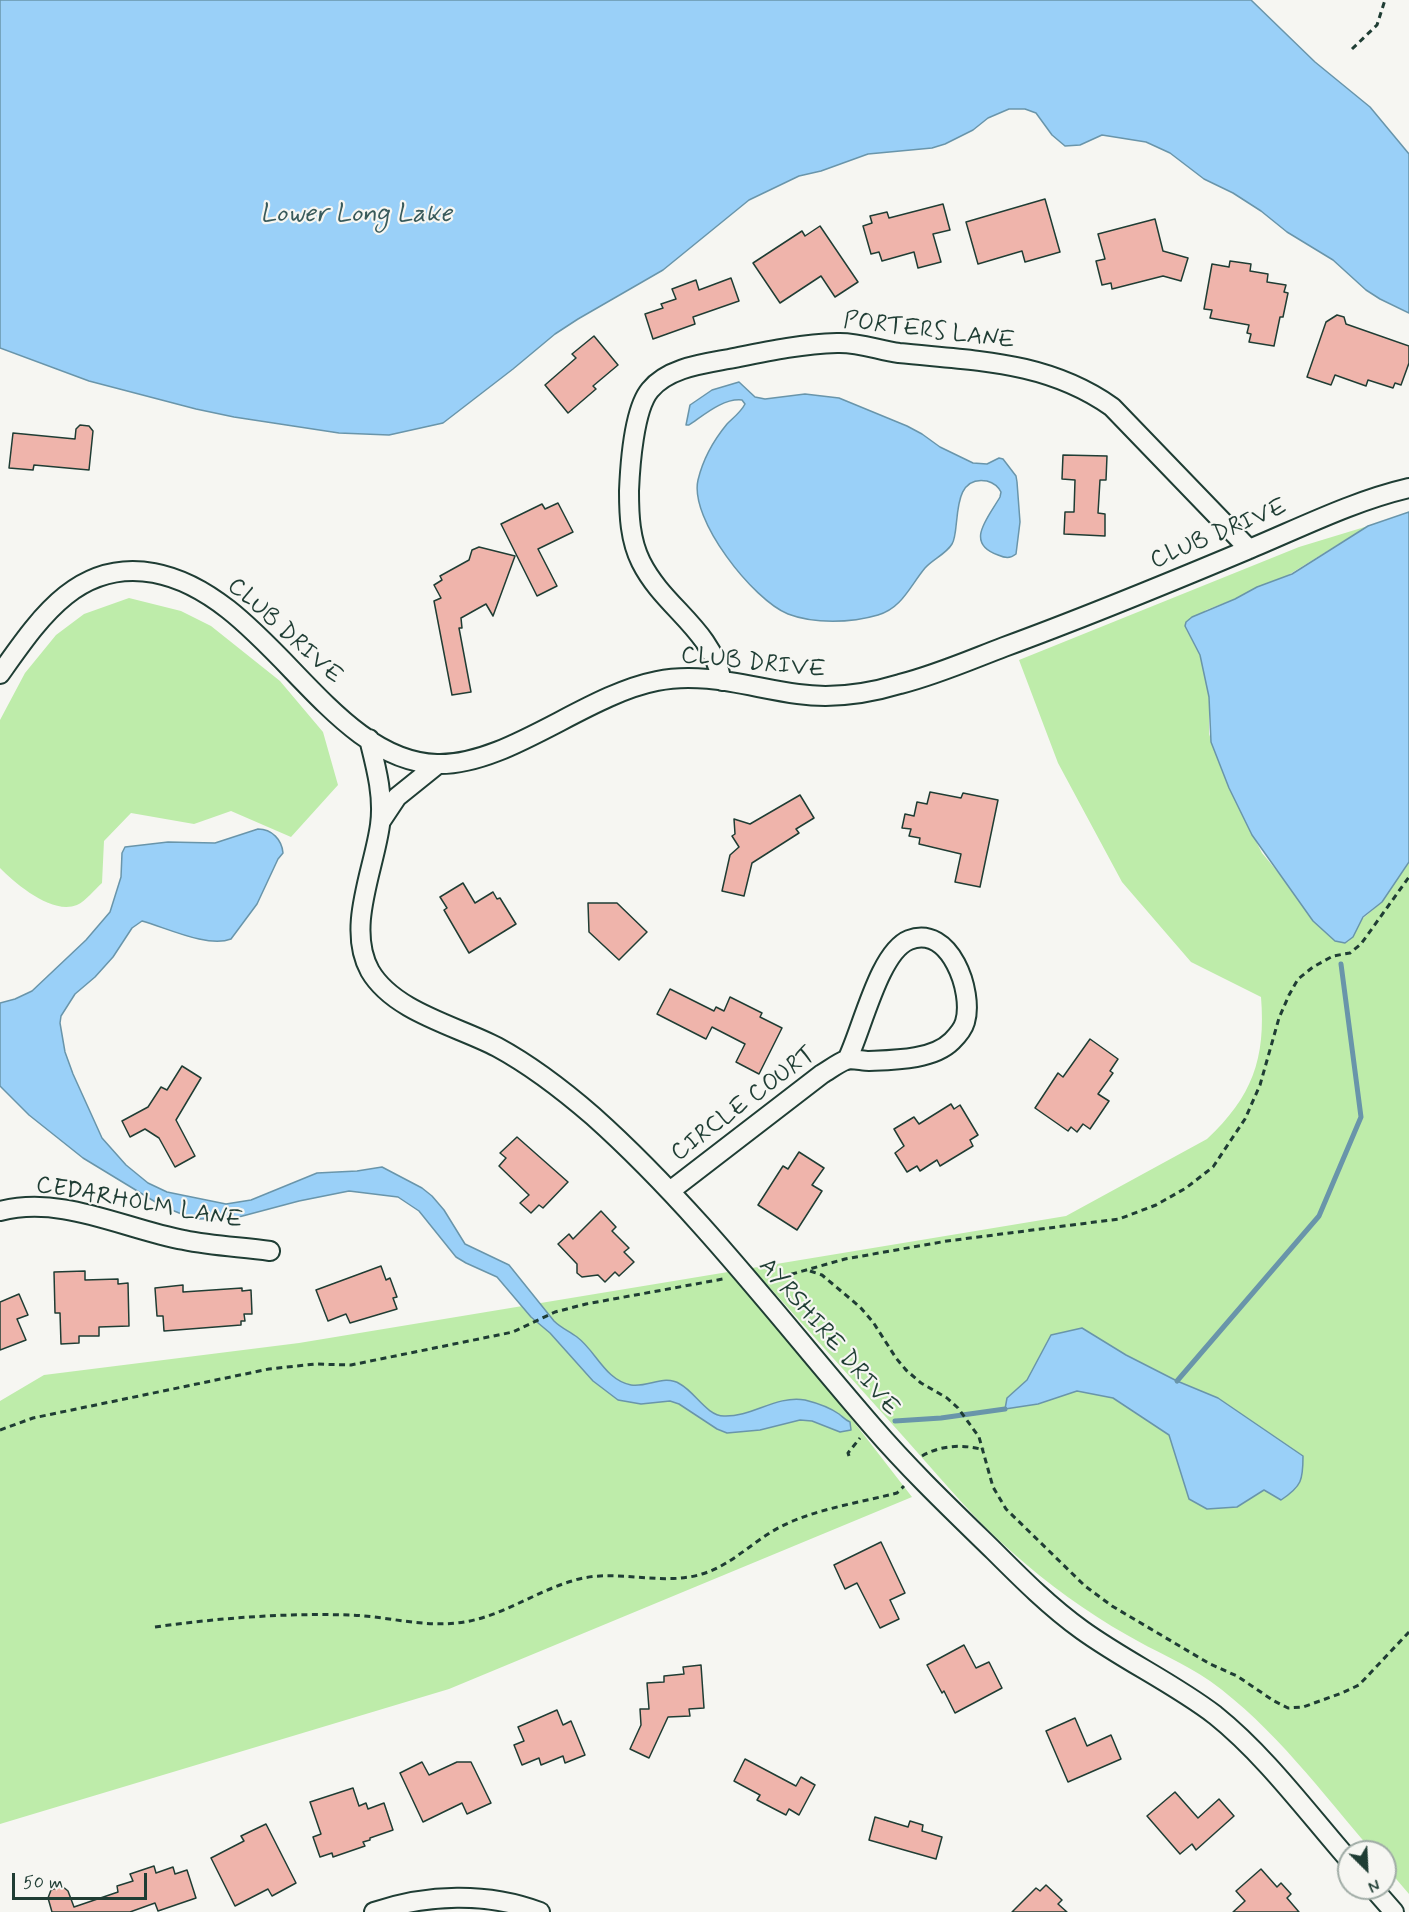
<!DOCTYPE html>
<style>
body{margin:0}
#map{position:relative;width:1409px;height:1912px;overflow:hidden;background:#f6f6f2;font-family:Mynerve,sans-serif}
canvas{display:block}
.north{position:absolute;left:1337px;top:1840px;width:60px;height:60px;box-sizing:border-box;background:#f6f6f2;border:2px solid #a0aca6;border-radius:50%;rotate:156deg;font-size:16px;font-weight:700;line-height:24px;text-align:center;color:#1f3d34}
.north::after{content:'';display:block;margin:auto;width:21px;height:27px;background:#1f3d34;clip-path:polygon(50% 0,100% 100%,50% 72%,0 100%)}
.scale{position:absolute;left:12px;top:1873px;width:135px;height:27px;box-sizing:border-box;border:3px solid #1f3d34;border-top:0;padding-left:8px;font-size:18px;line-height:21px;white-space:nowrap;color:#1f3d34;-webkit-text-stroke:4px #f6f6f2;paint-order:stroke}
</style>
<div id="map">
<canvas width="1409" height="1912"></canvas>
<div class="north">N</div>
<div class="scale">50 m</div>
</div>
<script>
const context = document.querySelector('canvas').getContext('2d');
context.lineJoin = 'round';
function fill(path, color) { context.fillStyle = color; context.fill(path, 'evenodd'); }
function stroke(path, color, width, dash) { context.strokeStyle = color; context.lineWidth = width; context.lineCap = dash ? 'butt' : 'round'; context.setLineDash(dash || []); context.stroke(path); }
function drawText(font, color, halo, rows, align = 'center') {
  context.font = font + ' Mynerve,sans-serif'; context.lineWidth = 4.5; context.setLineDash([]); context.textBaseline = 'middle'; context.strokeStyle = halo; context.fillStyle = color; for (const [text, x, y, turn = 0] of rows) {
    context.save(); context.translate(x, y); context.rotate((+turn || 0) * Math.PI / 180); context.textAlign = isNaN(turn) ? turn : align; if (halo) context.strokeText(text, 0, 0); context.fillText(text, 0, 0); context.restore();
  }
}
fill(new Path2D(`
 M1368 526 1285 577 1257 587 1235 599 1206 610 1186 629 1200 655 1209 697V734L1229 788 1262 853 1335 941 1345 943 1349 941 1361 920 1382 902 1409 862V1894L1385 1866V1852H1373C1322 1793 1274 1727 1210 1681 1184 1663 1154 1651 1127 1635 1086 1612 1048 1584 1013 1553 975 1520 943 1481 910 1444 857 1385 805 1326 752 1268L1066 1216 1207 1139C1252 1097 1266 1059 1261 997L1191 962 1122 882 1058 763 1019 660 1299 547Z
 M129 598 181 611 211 626 280 681 323 732 338 785 291 837 231 811 194 824 131 813 104 841 102 883C95 889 86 901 77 905 52 915 16 884 0 868V720L25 673 56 635 84 614Z
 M728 1272 816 1373 912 1497 449 1689 0 1824V1401L44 1375 299 1343Z`), '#beecaa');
const water = new Path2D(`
 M0 0H1251L1315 62 1370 107 1409 154V313L1380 299 1366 290 1333 260 1287 232 1261 211 1233 193 1204 179 1170 153 1146 142 1102 135 1080 145 1065 146 1052 135 1036 113 1025 109H1009L988 118 973 130 945 144 932 148 868 154 821 171 799 176 749 200 663 270 578 319 555 334 513 369 443 423 389 435 339 433 234 417 196 409 89 381 0 348Z
 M739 382 755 397 765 399 805 394 839 398 907 426 922 434 940 447 973 463 987 464 999 458 1003 459 1016 476 1017 482 1020 522 1016 554C1010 559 1005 558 998 555 964 543 988 518 1000 497L1001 492C998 486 994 483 987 481 949 474 961 531 952 544 946 554 933 559 925 568 910 586 902 608 878 615 851 623 814 624 788 614 753 600 689 519 698 480 703 459 713 441 727 424 733 418 741 412 745 404L742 400C723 398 704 415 689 425H686L690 405 712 390Z
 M1409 512V862L1382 902 1363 917 1353 937 1345 943 1335 941 1313 921 1252 835 1229 788 1211 742 1209 697 1200 655 1185 626 1186 622 1192 617 1235 599 1257 587 1292 574 1368 526Z
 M258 829C272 829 282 840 283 853L278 859 257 904 231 939C208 948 167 928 142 921L132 928 113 957 95 977 75 994 61 1016 60 1023 65 1052 73 1074 102 1138 126 1165 148 1183 167 1192 226 1204 251 1200 317 1173 357 1171 382 1167 422 1188 432 1196 444 1210 465 1244 509 1265 554 1321C561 1328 569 1331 577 1337 596 1351 605 1380 631 1385 648 1388 664 1374 680 1384 695 1392 707 1416 724 1416 752 1417 776 1395 805 1400 817 1403 829 1407 839 1414 843 1417 845 1420 850 1422L851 1430 840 1432 812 1421 800 1420 760 1430 727 1433 717 1429 679 1404 670 1401 641 1404 618 1400 593 1381 550 1333 531 1317 497 1277 466 1263 456 1257 419 1211 398 1197 349 1191 299 1201 235 1218 198 1219 184 1215 162 1206 83 1158 29 1115 0 1086V1003L15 999 32 991 86 940 110 912 121 877 122 853 125 847 168 842 215 843Z
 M1082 1328 1126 1355 1177 1381 1218 1398 1303 1456C1303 1480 1302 1486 1281 1500L1264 1490 1237 1507 1207 1509 1189 1499 1169 1435 1113 1398 1077 1391 1038 1404 1005 1409 1007 1398 1027 1380 1051 1335Z`);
fill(water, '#9ad0f8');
stroke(water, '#6995aa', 1.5);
stroke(new Path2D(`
 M1177 1381 1319 1216 1361 1117 1341 964
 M895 1421 941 1418 1005 1409`), '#6995aa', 5);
const building = new Path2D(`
 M1045 199 1060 252 1025 262 1022 251 978 264 966 222Z
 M943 204 950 230 933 234 941 262 918 268 914 252 882 261 879 252 871 254 863 226 872 223 870 216 887 212 889 218Z
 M1155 219 1163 251 1188 258 1181 281 1163 276 1112 289 1111 283 1102 285 1096 261 1105 259 1098 234Z
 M820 226 858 282 835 297 821 276 780 303 753 263 802 231 805 236Z
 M1230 261 1251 264 1250 271 1268 274 1267 282 1286 285 1284 292 1288 293 1283 317H1280L1274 346 1249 342 1251 334 1247 333 1249 325 1210 318 1212 310 1204 309 1212 264 1229 267Z
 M731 278 739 301 693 317 695 324 653 339 645 314 663 308 661 304 676 299 672 289 696 280 699 290Z
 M1337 315 1344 317 1346 324 1409 346V363L1401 385 1395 383 1393 388 1368 380 1366 386 1335 375 1331 385 1307 377 1326 322Z
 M594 336 618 365 593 386 596 389 568 413 545 385 576 358 572 354Z
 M80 425 89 426 93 431 89 470 34 465 33 470 9 468 13 433 75 439 76 429Z
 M1063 455 1107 456 1106 480H1100L1098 513 1105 514V536L1064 534 1065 512H1074L1075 480 1062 479Z
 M558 503 573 532 538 549 557 586 537 596 501 524 542 504 545 509Z
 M479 547 515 556 493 616 486 604 461 618 462 628H459L471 692 452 695 434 601 441 598 434 585 442 580 440 576 469 560 472 550Z
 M930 792 961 798 963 793 998 800 980 887 955 882 961 854 919 844 920 838 909 836 911 829 902 828 905 814 914 816 917 802 927 804Z
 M800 795 814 818 796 829 799 833 752 863 744 896 722 891 730 855 739 847 732 836 735 834 734 819 750 824Z
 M463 883 475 903 493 892 497 899 500 898 516 924 469 953 444 910 447 908 440 897Z
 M588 903H617L647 932 619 960 589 932Z
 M670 989 714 1011 716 1007 724 1011 730 997 762 1013 760 1017 782 1028 759 1074 736 1062 745 1044 712 1027 706 1039 657 1014Z
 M1090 1039 1118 1059 1110 1071 1113 1073 1098 1094 1109 1101 1090 1129 1083 1124 1077 1132 1071 1127 1068 1131 1035 1108 1058 1073 1063 1077Z
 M182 1066 201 1078 176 1120 195 1156 175 1167 159 1138 145 1129 130 1137 122 1121 148 1107 161 1087 167 1090Z
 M951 1104 954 1109 960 1105 978 1135 970 1140 973 1146 940 1166 937 1160 920 1171 917 1166 907 1172 895 1153 904 1146 894 1129 914 1117 919 1124Z
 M517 1137 568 1182 543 1208 539 1205 531 1213 520 1203 529 1195 499 1166 506 1158 500 1153Z
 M799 1152 824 1168 812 1185 822 1191 797 1230 758 1205 783 1166 788 1169Z
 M601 1211 616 1227 612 1231 629 1248 624 1252 634 1262 619 1276 615 1272 605 1282 598 1275 582 1277 577 1273V1264L558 1244 569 1234 573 1239Z
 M381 1266 386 1280 390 1278 397 1297 393 1298 397 1309 350 1323 346 1314 328 1321 316 1290Z
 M85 1271V1280L118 1279V1284L128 1283 129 1326 99 1327V1336H79V1343L61 1344 60 1313H55L54 1272Z
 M183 1285V1292L242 1288V1291L251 1290 252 1314H244L245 1321H241V1325L164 1331 163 1316H157L155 1288Z
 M19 1294 28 1315 17 1319 26 1340 0 1350V1302Z
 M881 1542 905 1593 890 1600 899 1619 880 1628 857 1583 845 1589 834 1565Z
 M964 1645 976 1668 989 1662 1002 1688 955 1713 944 1691 942 1693 927 1665Z
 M701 1665 704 1708 689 1709 690 1716 668 1717 649 1758 630 1749 641 1725 640 1709H649L647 1683 664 1682V1676L684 1674 683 1667Z
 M557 1710 563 1725 571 1721 585 1755 565 1763 563 1756 541 1765 539 1758 522 1765 514 1745 524 1741 518 1727Z
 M1075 1718 1087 1746 1111 1735 1121 1759 1068 1782 1046 1731Z
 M745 1759 796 1786 801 1777 815 1785 799 1815 789 1809 786 1815 757 1800 760 1795 734 1781Z
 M422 1762 429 1775 457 1762H471L491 1803 467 1814 462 1803 423 1822 400 1773Z
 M353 1788 359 1806 366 1803 368 1809 384 1803 393 1830 370 1838V1840L363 1842 365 1846 333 1857 332 1853 320 1857 313 1837 321 1834 310 1802Z
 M1175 1792 1198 1818 1219 1799 1234 1816 1196 1850 1192 1844 1180 1854 1147 1816Z
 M875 1817 908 1827 910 1821 923 1825 922 1831 942 1837 936 1859 869 1840Z
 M266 1824 296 1883 272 1896 268 1889 235 1906 211 1858 244 1841 241 1836Z
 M154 1866 156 1873 173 1867 175 1874 187 1870 196 1898 158 1911 155 1903 130 1912H52L48 1898 51 1890 62 1886 68 1891 74 1907 118 1892 117 1886 133 1881 130 1874Z
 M1261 1869 1277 1887 1281 1883 1291 1894 1287 1898 1299 1912H1233L1245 1901 1236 1891Z
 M1046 1885 1062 1900 1058 1904 1067 1912H1012L1036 1888 1040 1891Z`);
fill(building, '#efb4ab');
stroke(building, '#1f3d34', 1.5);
const street = new Path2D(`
 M0 674C39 619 78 559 154 573 267 594 328 761 437 764 507 766 585 695 657 681 704 671 752 688 798 694 833 699 867 694 900 684 936 675 970 660 1004 647 1086 617 1166 584 1247 550 1300 528 1353 501 1409 488
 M722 681C711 628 664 608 641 562 630 540 629 515 629 491 630 466 634 409 650 390 668 368 702 364 729 359 764 352 800 344 837 343 858 342 878 350 899 353 976 361 1047 361 1112 407L1249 549
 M369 739C376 767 384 796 380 825 374 870 346 928 370 971 394 1012 457 1026 497 1047 532 1066 563 1090 593 1116 696 1208 782 1322 873 1427 911 1471 953 1511 994 1551 1022 1579 1050 1607 1082 1630 1125 1661 1173 1683 1215 1715 1265 1755 1307 1812 1349 1860
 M381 821 397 797 438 764
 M670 1191 822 1074C829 1070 838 1063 846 1060 852 1058 862 1061 869 1061 894 1060 933 1060 952 1041 957 1036 963 1029 965 1022 974 992 950 924 909 940 879 952 862 1030 847 1060
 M0 1211C62 1195 124 1229 184 1240 212 1246 242 1247 270 1251
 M1373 1888 1394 1912
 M374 1912C427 1894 487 1892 540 1912`);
stroke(street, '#1f3d34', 22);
stroke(new Path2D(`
 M1352 49 1377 25 1385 0
 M810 1271 822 1275 860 1307 873 1322 896 1358 906 1370 921 1383 947 1398 958 1408 979 1437 993 1487 1006 1509 1085 1586 1112 1606 1210 1664 1237 1676 1274 1701 1288 1708 1303 1707 1342 1693 1359 1685 1409 1632
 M771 1280 845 1259 947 1241 1119 1219 1156 1205 1186 1188 1213 1167 1245 1119 1260 1085 1279 1018 1289 995 1298 979 1313 967 1333 956 1350 953 1361 944 1409 877
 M0 1430 33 1418 269 1369 315 1364 351 1365 513 1332 555 1312 586 1304 723 1279
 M849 1456 848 1453 860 1438
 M922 1456C941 1445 963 1444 984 1450
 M155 1627C219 1618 284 1613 349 1615 385 1616 421 1627 457 1623 498 1619 534 1592 572 1581 614 1567 660 1587 702 1574 732 1565 753 1541 780 1527 815 1509 858 1503 897 1493L904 1486`), '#1f3d34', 3, [6, 4.5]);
stroke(street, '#f6f6f2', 18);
drawText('24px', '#1f3d34', '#f6f6f2', [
 ["PORTERS LANE",929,332,7],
 ["CLUB DRIVE",1219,535,-23],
 ["CLUB DRIVE",284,632,42],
 ["CLUB DRIVE",753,664,6],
 ["CIRCLE COURT",744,1105,-37],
 ["CEDARHOLM LANE",139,1204,10],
 ["AYRSHIRE DRIVE",828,1338,49]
]);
drawText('italic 26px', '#385a5b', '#f6f6f2', [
 ["Lower Long Lake",356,216]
]);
</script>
